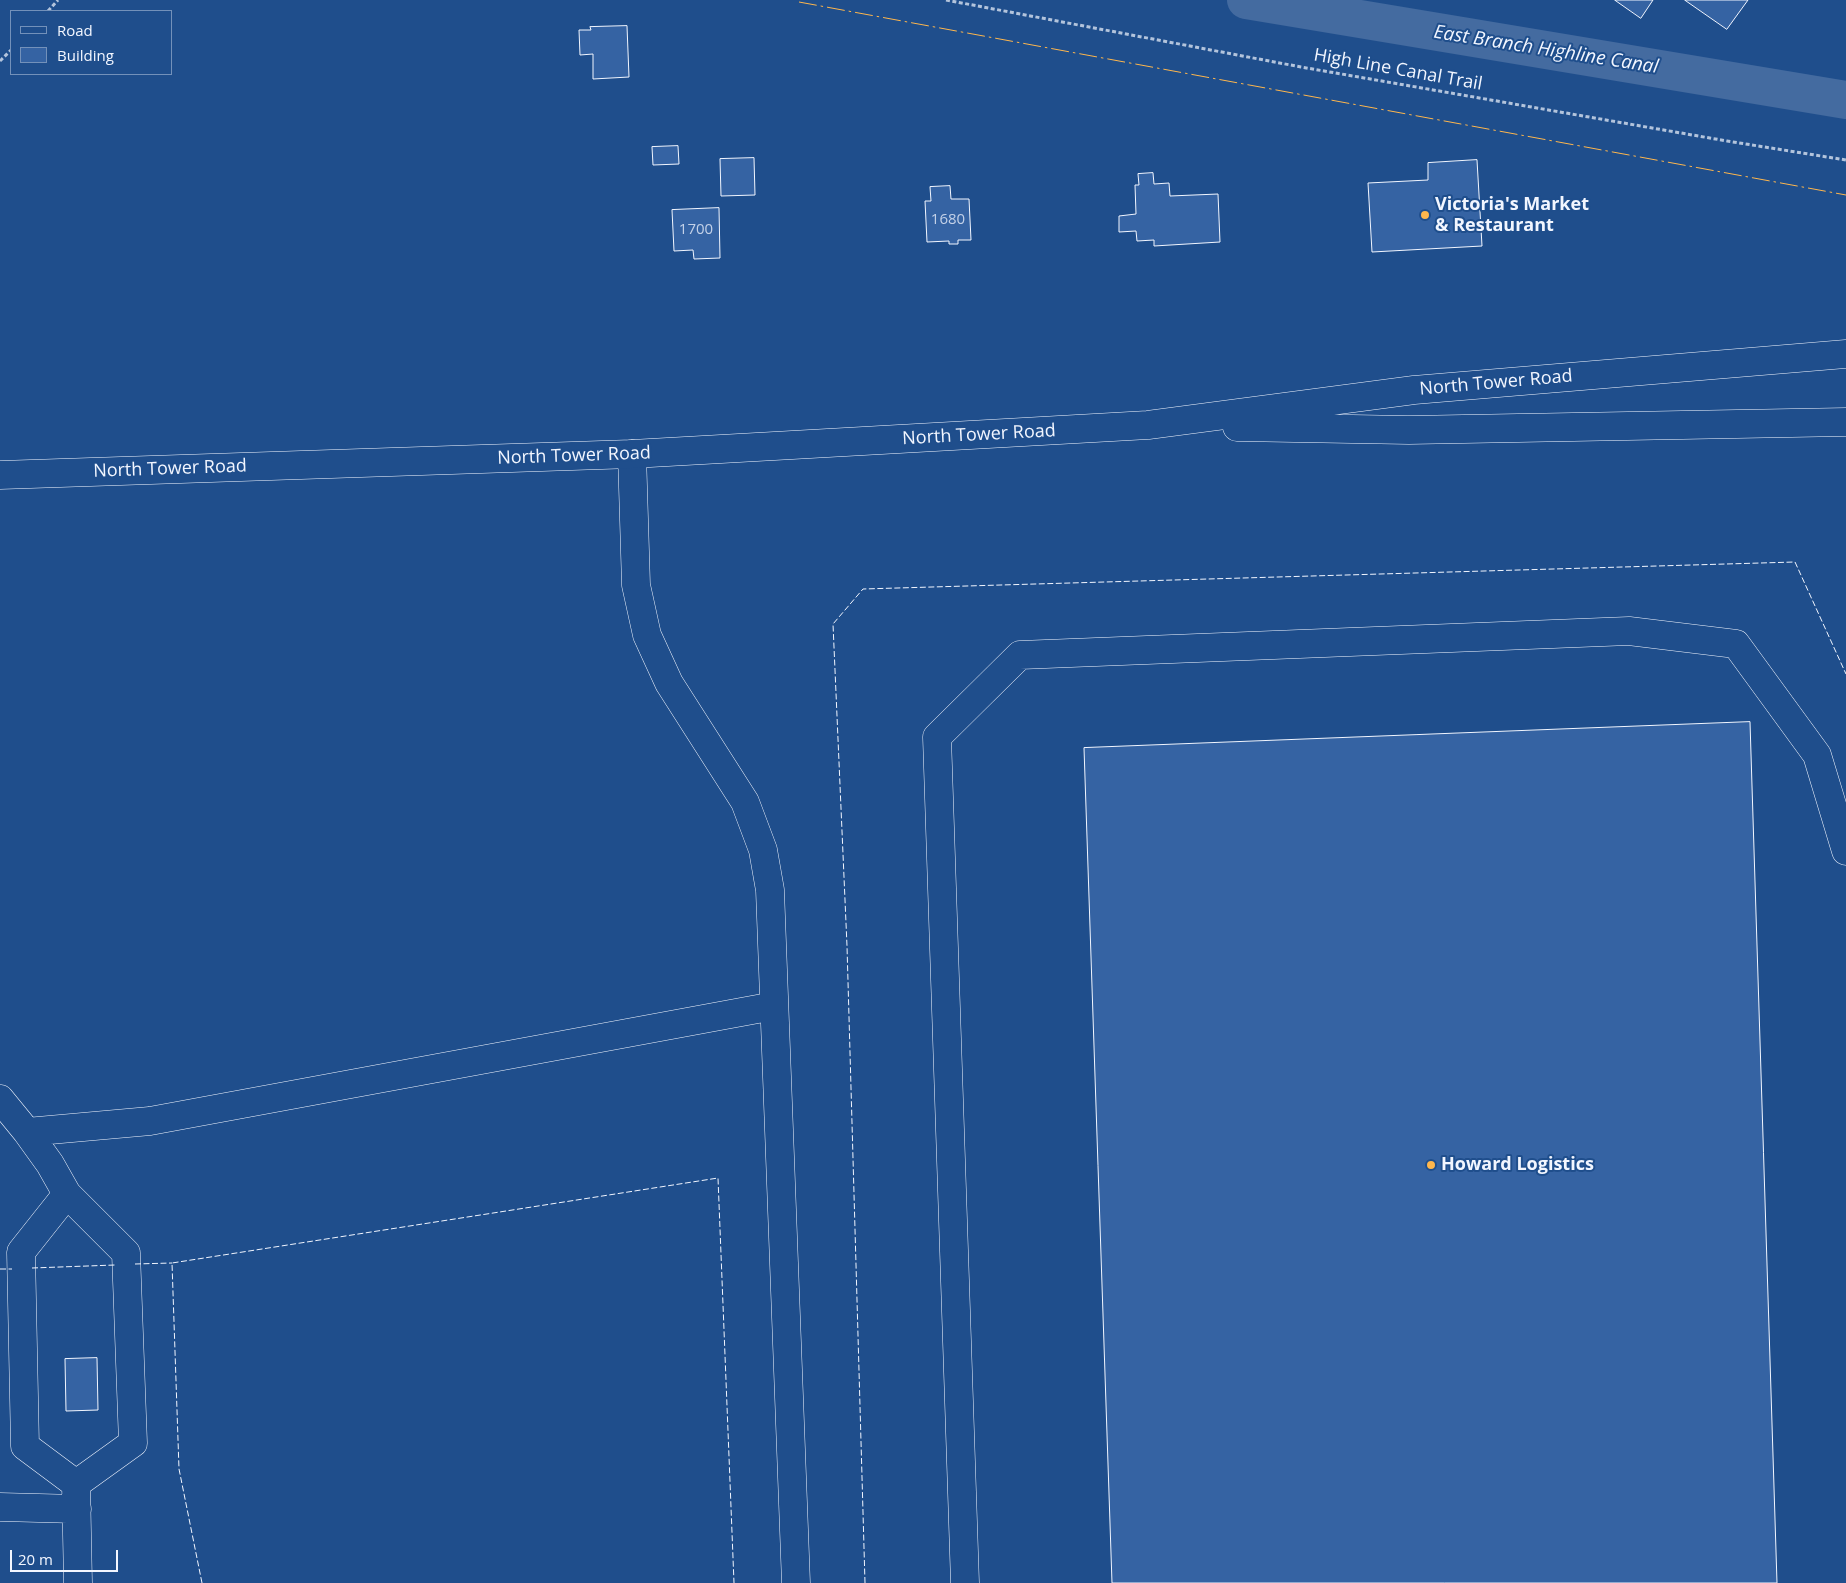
<!DOCTYPE html>
<style>
body{margin:0}
#map{position:relative;width:1846px;height:1583px;overflow:hidden;background:#1f4e8c;font-family:"Open Sans",sans-serif}
canvas{display:block}
.legend{position:absolute;left:10px;top:10px;width:162px;height:65px;box-sizing:border-box;background:#1f4e8c;border:1px solid #7391ba;margin:0;padding:6px 9px;list-style:none;font-size:15px;color:#f2f6ff}
.legend li{display:flex;align-items:center;gap:10px;height:25px}
.legend b{width:25px;border:1px solid #7391ba}
.scale{position:absolute;left:10px;top:1550px;width:108px;height:22px;box-sizing:border-box;border:2px solid #f2f6ff;border-top:0;padding-left:6px;font-size:15px;line-height:18px;white-space:nowrap;color:#f2f6ff;-webkit-text-stroke:4px #1f4e8c;paint-order:stroke}
</style>
<div id="map">
<canvas width="1846" height="1583"></canvas>
<ul class="legend">
<li><b style="height:6px;background:#1f4e8c"></b>Road</li>
<li><b style="height:14px;background:#3563a3"></b>Building</li>
</ul>
<div class="scale">20 m</div>
</div>
<script>
const context = document.querySelector('canvas').getContext('2d');
context.lineJoin = 'round';
function stroke(path, color, width, dash) { context.strokeStyle = color; context.lineWidth = width; context.lineCap = dash ? 'butt' : 'round'; context.setLineDash(dash || []); context.stroke(path); }
function fill(path, color) { context.fillStyle = color; context.fill(path, 'evenodd'); }
function drawText(font, color, halo, rows, align = 'center') {
  context.font = font + ' "Open Sans",sans-serif'; context.lineWidth = 4; context.setLineDash([]); context.textBaseline = 'middle'; context.strokeStyle = halo; context.fillStyle = color; for (const [text, x, y, turn = 0] of rows) {
    context.save(); context.translate(x, y); context.rotate((+turn || 0) * Math.PI / 180); context.textAlign = isNaN(turn) ? turn : align; if (halo) context.strokeText(text, 0, 0); context.fillText(text, 0, 0); context.restore();
  }
}
stroke(new Path2D(`
 M1246 0 1846 100`), '#446ba0', 38);
const building = new Path2D(`
 M1615 0H1653L1641 18Z
 M1685 0H1748L1727 29Z
 M627 26 629 77 593 79V54L580 55 579 30H591L590 27Z
 M678 146 679 164 653 165 652 147Z
 M754 158 755 195 721 196 720 159Z
 M1477 160 1482 246 1372 252 1368 183 1428 180V163Z
 M1153 173 1154 184 1169 183 1170 196 1218 194 1220 242 1154 246V240L1137 241 1136 231 1119 232V216L1136 214 1135 185H1139L1138 174Z
 M950 186 951 199H969L971 240H958V244H949V241L927 242 925 201H931L930 187Z
 M719 208 720 258 694 259 693 250 674 251 672 210Z
 M1750 722 1777 1583H1112L1084 748Z
 M97 1358 98 1410 66 1411 65 1359Z`);
fill(building, '#3563a3');
stroke(building, '#f2f6ff', 1);
const minor = new Path2D(`
 M632 454 636 585 647 635 669 683 745 802 763 850 770 890 796 1583
 M0 1099 27 1132 50 1164 67 1194 126 1253 133 1443 76 1484
 M27 1132 150 1121 774 1006
 M67 1194 21 1252 25 1446 76 1484 78 1583
 M0 1507 77 1509
 M965 1583 937 737 1020 655 1629 631 1736 644 1817 755 1846 851`);
const major = new Path2D(`
 M1237 427 1409 430 1846 422
 M0 475 632 454 1148 425 1414 390 1846 354`);
stroke(minor, '#f2f6ff', 29);
stroke(major, '#f2f6ff', 29);
stroke(new Path2D(`
 M946 0 1301 67 1727 141 1846 160
 M48 11 58 0
 M0 61 11 50`), '#b3c4dc', 3, [4, 2.5]);
stroke(minor, '#1f4e8c', 28);
stroke(major, '#1f4e8c', 28);
stroke(new Path2D(`
 M135 1264 172 1263
 M32 1268 115 1265
 M0 1269H12
 M202 1583 179 1469 172 1263 718 1178 734 1583
 M865 1583 847 946 833 624 863 589 1795 562 1846 674`), '#f2f6ff', 1, [6, 2.5]);
stroke(new Path2D(`
 M799 2 1846 195`), '#ffb74d', 1, [18, 4, 2.5, 4]);
for (const [x, y, r, color] of [
 [1425,215,5,"#ffb74d"],
 [1431,1165,5,"#ffb74d"]
]) { const dot = new Path2D(); dot.arc(x, y, r, 0, 2 * Math.PI); context.fillStyle = color; context.fill(dot); stroke(dot, '#1f4e8c', 2); }
drawText('15px', '#c3d1e8', null, [
 ["1680",948,220],
 ["1700",696,230]
]);
drawText('18px', '#f2f6ff', '#1f4e8c', [
 ["High Line Canal Trail",1398,70,10],
 ["North Tower Road",1496,383,-5],
 ["North Tower Road",979,435,-3],
 ["North Tower Road",574,456,-2],
 ["North Tower Road",170,469,-2]
]);
drawText('bold 18px', '#f2f6ff', '#1f4e8c', [
 ["Victoria's Market",1435,205],
 ["& Restaurant",1435,226],
 ["Howard Logistics",1441,1165]
], 'left');
drawText('italic 19px', '#f2f6ff', '#1f4e8c', [
 ["East Branch Highline Canal",1546,50,9]
]);
</script>
